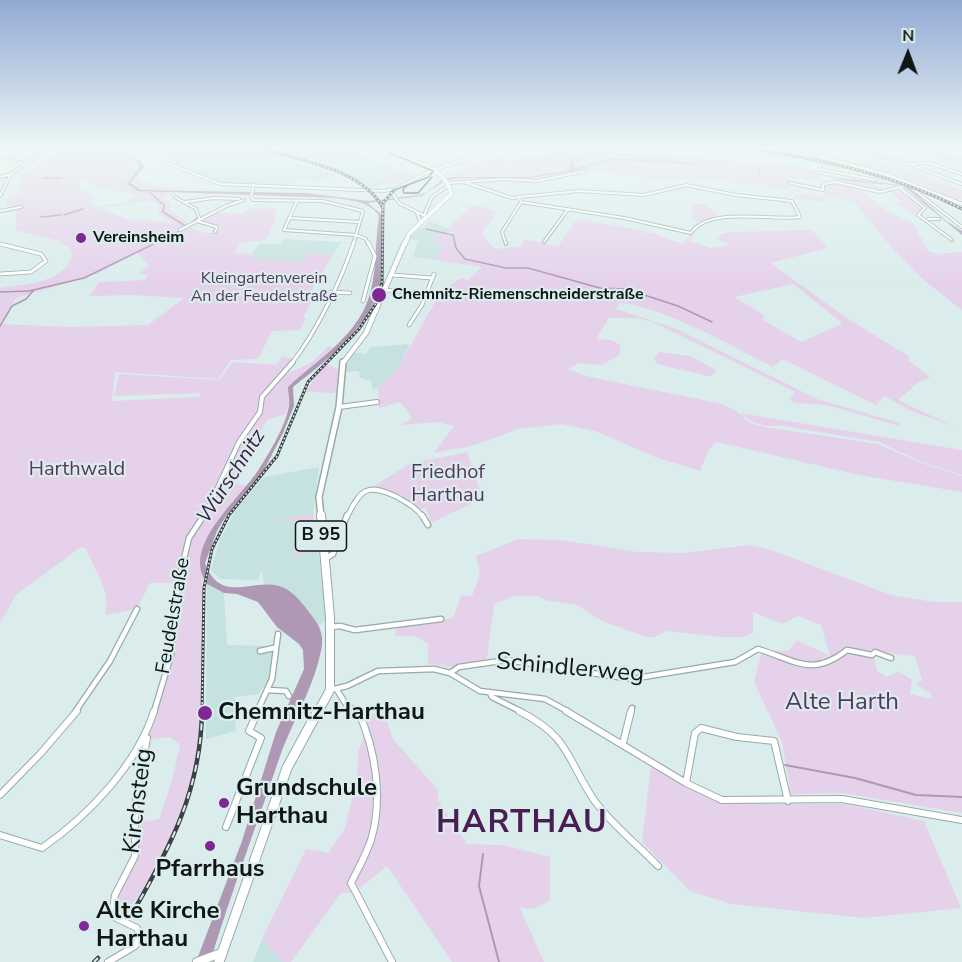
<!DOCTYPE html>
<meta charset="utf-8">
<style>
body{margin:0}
#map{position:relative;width:962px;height:962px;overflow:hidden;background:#daedec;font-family:"Nunito Sans",sans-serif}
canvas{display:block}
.north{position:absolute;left:878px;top:24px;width:60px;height:60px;-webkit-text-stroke:4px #daedec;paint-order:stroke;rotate:1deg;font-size:16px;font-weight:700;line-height:24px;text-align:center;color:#101616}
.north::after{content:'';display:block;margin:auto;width:21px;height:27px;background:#101616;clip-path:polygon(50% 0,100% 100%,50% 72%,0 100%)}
</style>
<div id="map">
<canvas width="962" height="962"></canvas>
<div class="north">N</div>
</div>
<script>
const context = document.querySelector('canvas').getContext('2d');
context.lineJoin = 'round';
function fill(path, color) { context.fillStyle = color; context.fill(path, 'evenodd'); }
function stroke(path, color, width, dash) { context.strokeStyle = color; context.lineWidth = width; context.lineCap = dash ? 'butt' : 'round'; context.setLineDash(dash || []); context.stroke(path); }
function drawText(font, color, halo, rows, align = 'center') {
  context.font = font + ' "Nunito Sans",sans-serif'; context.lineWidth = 4.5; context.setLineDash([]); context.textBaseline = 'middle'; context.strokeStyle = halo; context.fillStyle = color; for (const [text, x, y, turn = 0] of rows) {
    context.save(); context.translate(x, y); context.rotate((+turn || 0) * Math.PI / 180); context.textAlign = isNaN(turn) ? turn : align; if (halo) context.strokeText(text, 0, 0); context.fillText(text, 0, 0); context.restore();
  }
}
fill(new Path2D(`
 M181 149H261L337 175 321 182H311L312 178 296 179 287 185 224 184 170 166 168 160 180 157 175 153Z
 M268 149H296L291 153 300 149H352L394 168 374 177 386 183 371 188 353 178Z
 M429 221 455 231 446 233 433 243 443 245 435 260 413 257 418 240 408 239 417 227 423 228Z
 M283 239 342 242 333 255 307 257 300 262 249 258 259 244H280Z
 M410 344 399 366 378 388 372 389 371 381 360 378 359 371 344 372 347 361 352 352 366 354 371 347Z
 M319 467 313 514 275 521H300L294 558 318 550 327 621 318 625 301 603 280 586 264 584 262 569 258 580 220 579 211 570 220 539 236 510 264 477Z
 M207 584 224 593 227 645 274 646 271 677 259 694 235 697 236 731 206 739Z
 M262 939 283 962H253Z`), '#c5e2e0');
fill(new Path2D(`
 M59 149 117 154 137 164 134 175 150 185 179 189 174 194 160 198 170 203 169 210 189 224V227L201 232 217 233 221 227 198 221 215 212 242 214 248 209 277 208 274 218 277 219 265 240 240 243 234 253 252 254 250 258 300 262 311 253 333 255 311 291 317 292 303 317 306 318 300 330 272 331 258 359 231 360 218 379 115 372 112 401 199 397 201 393 114 396 119 374 219 380 233 362 277 365 282 356 294 359 286 374 311 363 329 346 333 348 288 387 289 405 286 414 267 420 233 482 246 486C225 509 191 544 203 579L199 753 174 833 140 895 121 916 116 908 117 897 136 858 137 823 159 819 171 784 180 745 170 737 151 739 147 734 171 655 178 583H150L137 609 105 615C112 589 94 572 86 548L81 547 16 595 0 623V288C25 284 62 284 72 256L70 248 61 244 62 242 16 230 17 207 4 206 5 201H8L10 196 18 195 20 187 13 186 22 182 23 178H16L19 172H30ZM79 178 103 188 141 195 123 203 91 207 93 197 80 188ZM147 201 154 202 159 206V214L173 223 127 219 99 208ZM136 253 149 265 139 274H148L145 280 99 282 90 296 131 295 184 298 148 325 71 327 0 324 16 298 97 274Z
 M574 149H629L628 153 780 164 806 167 822 174 817 180 790 178 789 189 710 179H649L603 171 560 173 538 179H452L445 176 465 168 456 164 463 162 470 164 500 155 509 161Z
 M915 149H938L962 159V168L935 160Z
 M868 159 904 168 962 190V203L911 181 861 167Z
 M400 168 416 174 393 185 377 179Z
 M850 181 880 183 875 185 886 190 879 192 851 185V188L864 193 887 211 913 223 928 251 939 254 962 252V310L926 282 892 248 854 202 824 196 825 202 794 198 793 194 824 196V185L833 182 851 185Z
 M898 189 923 207V210L913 214 896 204 900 201 889 191Z
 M690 204H707L719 219 700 222 690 219 693 214Z
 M472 205 498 211 483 231V236L495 249 523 246V239L558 246 577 219 642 230 648 234 649 232 683 244 691 234 694 235 690 241 711 248 730 245 718 240 721 234 729 232 812 230 828 248 771 263 845 317 910 357 908 360 930 377 919 382 898 400 953 426 911 411 884 396 876 405 782 359 773 367C730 346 666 307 619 303L616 309 677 329 817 399 900 423 899 426 827 405 795 403 790 400 795 392 655 323 638 318H609L596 339 612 340 621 346 619 355 602 365 578 363 569 369 586 376 722 404 735 410 752 424 766 427 878 444 924 464 962 476V492L859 475 717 442 709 449 700 471 655 457 598 432 562 424 519 429 475 445 434 453 454 426 437 422 401 425 412 418 400 402 379 408 378 388 399 366 441 291 461 278 468 280 482 267 435 260 442 245 433 243 441 232 449 234 455 232 448 228ZM791 282 842 323 841 324 801 342 763 320 764 315 734 297 793 284Z
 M660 352 691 356 716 370 712 376H708L657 364 654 357Z
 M325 364 339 369 337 393 305 392Z
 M740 413 962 450V475L924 463 879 442 783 426H766L753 422Z
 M467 452 483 498 431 523 426 508 420 509 384 489 371 488 409 464Z
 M313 514 318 550 293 558 300 521H270Z
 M519 539 561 540 638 552 683 553 750 545 771 550 891 595 934 602H962V813L842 793 791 794 782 742 754 682 762 650 788 651 797 640 830 656 821 625 798 616 782 624 753 612V633L743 637H721L666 631 655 637H647L602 621 577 605 545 600 539 596H514L494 604 487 659 454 667 428 664V644L415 636H395L396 627 453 618 461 595 472 596 480 574 476 556ZM873 649 893 654 915 656 922 680 916 684 931 694 932 699 910 694 912 680 898 671 887 677 877 671Z
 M381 702 393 739 437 789 439 802 467 844 503 845 550 857V901L533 909 520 908 544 962H452L387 866 355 892 341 893 291 962H283L262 939 306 849 328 853 345 828 357 779 358 752 369 720Z
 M651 766 722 804H845L924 821 961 908 864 918 731 904 690 891 642 842Z`), '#e6d1eb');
fill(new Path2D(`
 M77 149 121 154 142 162 144 167 130 183 141 190 306 193 369 201 419 195 428 192 443 179 454 177H529L570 170 571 159 609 152 707 165 787 166 839 178 902 185 910 188 945 220 962 231V235L903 186 842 180 789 166 702 165 605 153 574 160V171L530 178H458L445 181 422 196 368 203 382 215 380 289C364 331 326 361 293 387L294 406 283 433 264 470 226 516 217 531 205 563C221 605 250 578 279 586 294 590 306 608 315 620 320 627 323 636 322 645 316 684 293 720 280 756 257 824 231 893 210 962H196L242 841 276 732 304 669 303 650 299 644 277 627 258 602 237 594 224 593 207 584C180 545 241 498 259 469 270 452 286 425 289 406 290 400 288 393 288 387 319 358 361 334 371 290 377 265 375 242 379 216 371 202 352 201 337 198L138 191 127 184 138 169 139 164C123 150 99 156 80 152Z`), '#ae98b4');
stroke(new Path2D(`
 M573 170 615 159 695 164
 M758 172 760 169
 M44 178H62
 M149 192 164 205 163 212 187 227
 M64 215 83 209
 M41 217 61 215
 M189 225 198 217 195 210
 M426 229 453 235 456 248 465 259 506 268H528L600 288 626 289 678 306 712 322
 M0 292 29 291 84 278 180 231
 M0 326 12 306 26 299 33 291`), '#ae98b4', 1.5);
stroke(new Path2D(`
 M785 765 855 778 916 795 962 797
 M483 854 479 886 499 962`), '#ae98b4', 2);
const minorFar4 = new Path2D(`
 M180 149 168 156 167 163 220 184 384 191 397 188 430 171
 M878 149 874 155 909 164 962 184
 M398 155 426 149
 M8 158 28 160
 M909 164 929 163 962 174
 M819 169 875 180
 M0 177 11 174 46 149
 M463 182 504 179 537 181 586 171
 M449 183 464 182 512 198 519 197
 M790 183 823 190V184L836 182 880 192 908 185 962 227
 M254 184 251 197 254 200 323 201 363 211 356 235 366 239 368 244
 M686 185 736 195 792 201 800 217C770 221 709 206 691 233L624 218 521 202 519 197 579 191 644 195Z
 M900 188 925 208 918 215 952 240
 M393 194 399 203 425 216
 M0 196 11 174
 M175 197 196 209 199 218
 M297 201 284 230 356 235 353 244
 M185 202 214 198 239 199
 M0 211 21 207
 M417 213 420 221
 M424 215 432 197 449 185
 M290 218 359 222
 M928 219H939
 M197 221 217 227 215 232
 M180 230 226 206 244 200
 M544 242 569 208
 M506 244 502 232 521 202`);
const minorFar3 = new Path2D(`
 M0 244 41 254 46 261 31 272 0 274
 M393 275 431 278
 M386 290 425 294
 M330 292 350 293
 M363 301 375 256 368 242
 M409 325 422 305 434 274
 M292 363C318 329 340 283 354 242`);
const minorFar2 = new Path2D(`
 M339 407 377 402
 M204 517 239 442 260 412 262 397 293 362
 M347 517C361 488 368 483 397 497 407 503 416 507 423 517`);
const minorFar1 = new Path2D(`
 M422 515 428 525
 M325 559 333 554 347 515
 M331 627 340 626 355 630 441 619
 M260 651 274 648
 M450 673 459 667 507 660 631 679 735 662 758 649C795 660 812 678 847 650L872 655 875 652 891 658
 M268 690 286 691 289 696
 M330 690 347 686 378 671 434 669 450 673 480 691 545 699 569 712
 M337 690 347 706 359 712
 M490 693 492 697 522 712
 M75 712 110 661 137 609
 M154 712 171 655 178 583 189 538 204 515
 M257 712 272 679 278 634
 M631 712 632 708`);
const minor = new Path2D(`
 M358 711C376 750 383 799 371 840 366 855 358 869 351 883L392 962
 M519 711C570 737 566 758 594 800 611 824 638 845 658 866
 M566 711 686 783 722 800 842 799 962 820
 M623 743 631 711
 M686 783 695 733 701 728 737 737 774 741 788 801
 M0 795 41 753 77 711
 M226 827 261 738 249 731 258 711
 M0 835 42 848C88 816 137 765 154 711
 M108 962 135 946 140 937 137 928 116 918 113 910 115 895 135 856V806L147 738`);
const secondaryFar1 = new Path2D(`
 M793 149 887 175 962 204
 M0 157 30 149
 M430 171 489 151`);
const secondary = new Path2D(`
 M197 962 221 953`);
const primaryFar4 = new Path2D(`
 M379 149C401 157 448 166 451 194L409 234 405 244`);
const primaryFar3 = new Path2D(`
 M343 363 366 333 405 242`);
const primaryFar2 = new Path2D(`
 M321 517 319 497 339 407 343 362`);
const primaryFar1 = new Path2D(`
 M318 712 330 690V617L321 515`);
const primary = new Path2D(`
 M219 962 287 768 318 711`);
stroke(minorFar4, '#98aaa8', 4);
stroke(minorFar3, '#98aaa8', 4.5);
stroke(minorFar2, '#98aaa8', 6);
stroke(minorFar1, '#98aaa8', 7);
stroke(minor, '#98aaa8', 8);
stroke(secondaryFar1, '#98aaa8', 4.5);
stroke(secondary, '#98aaa8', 10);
stroke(primaryFar4, '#98aaa8', 5);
stroke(primaryFar3, '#98aaa8', 6);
stroke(primaryFar2, '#98aaa8', 8);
stroke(primaryFar1, '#98aaa8', 10);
stroke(primary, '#98aaa8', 11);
stroke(minorFar4, '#fff', 2);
stroke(minorFar3, '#fff', 3);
stroke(minorFar2, '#fff', 4);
stroke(minorFar1, '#fff', 4.5);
stroke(minor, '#fff', 6);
stroke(secondaryFar1, '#fff', 3);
stroke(secondary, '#fff', 8);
stroke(primaryFar4, '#fff', 4);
stroke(primaryFar3, '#fff', 4.5);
stroke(primaryFar2, '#fff', 5);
stroke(primaryFar1, '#fff', 8);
stroke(primary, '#fff', 9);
stroke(new Path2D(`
 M381 149 433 171 429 177 394 190
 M407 186 403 189 404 193H418L432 177`), '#3a4242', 1.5);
const railFar1 = new Path2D(`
 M263 149C302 161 362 169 383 208
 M754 149C827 161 896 175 962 209
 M202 712 204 588 212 549 229 515 277 456 308 382 359 329 377 302 382 283 383 203 394 190`);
const rail = new Path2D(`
 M133 912C171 846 201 789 202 711
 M94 962 98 958`);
stroke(railFar1, '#3a4242', 3);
stroke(rail, '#3a4242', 4.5);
stroke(railFar1, '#daedec', 1.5, [2]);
stroke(rail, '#daedec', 2, [7]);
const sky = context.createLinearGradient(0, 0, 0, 284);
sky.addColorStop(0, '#91a9d3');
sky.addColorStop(0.52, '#eef7f6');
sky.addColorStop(1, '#eef7f600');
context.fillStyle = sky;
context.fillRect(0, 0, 962, 284);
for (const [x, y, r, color] of [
 [81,238,6,"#802794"],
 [379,295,8,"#802794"],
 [205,713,8,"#802794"],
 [224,803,6,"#802794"],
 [210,846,6,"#802794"],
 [84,926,6,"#802794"]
]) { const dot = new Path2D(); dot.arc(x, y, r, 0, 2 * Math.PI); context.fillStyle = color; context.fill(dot); stroke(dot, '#daedec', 2); }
drawText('bold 16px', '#101616', '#daedec', [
 ["Vereinsheim",93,238],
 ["Chemnitz-Riemenschneiderstraße",392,295]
], 'left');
drawText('16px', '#57365f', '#daedec', [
 ["Kleingartenverein",264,279],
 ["An der Feudelstraße",264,297]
]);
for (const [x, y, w] of [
 [321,536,51]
]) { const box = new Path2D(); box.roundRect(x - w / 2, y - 15, w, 30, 4.5); context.fillStyle = '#daedec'; context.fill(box); stroke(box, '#101616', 1.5); }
drawText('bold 18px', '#101616', null, [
 ["B 95",321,536]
]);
drawText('20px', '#57365f', '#daedec', [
 ["Harthwald",77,470],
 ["Friedhof",448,473],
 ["Harthau",448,496]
]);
drawText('20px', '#101616', '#daedec', [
 ["Feudelstraße",174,616,-80]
]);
drawText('italic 21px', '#402047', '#daedec', [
 ["Würschnitz",232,477,-57]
]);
drawText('24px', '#101616', '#daedec', [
 ["Schindlerweg",570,669,5],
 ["Kirchsteig",139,801,-83]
]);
drawText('24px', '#57365f', '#daedec', [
 ["Alte Harth",842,703]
]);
drawText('bold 24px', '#101616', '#daedec', [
 ["Chemnitz-Harthau",218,713],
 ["Grundschule",236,789],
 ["Harthau",236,817],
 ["Pfarrhaus",210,870,"center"],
 ["Alte Kirche",96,912],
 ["Harthau",96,940]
], 'left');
context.letterSpacing = '1.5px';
drawText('bold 32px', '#491f53', '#daedec', [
 ["HARTHAU",522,824]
]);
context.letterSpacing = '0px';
</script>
